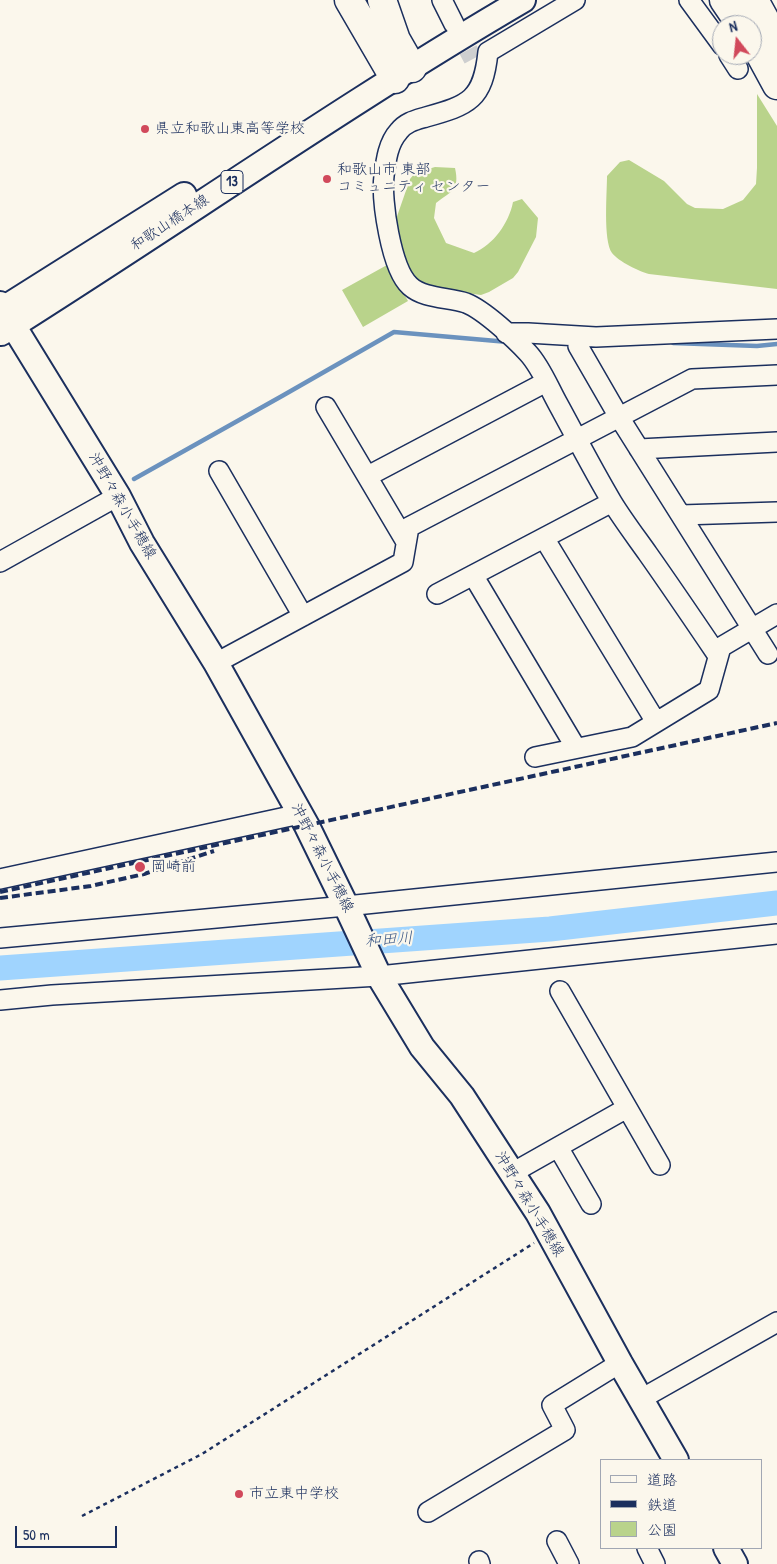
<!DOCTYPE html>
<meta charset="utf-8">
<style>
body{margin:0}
#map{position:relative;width:777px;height:1564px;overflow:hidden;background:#fbf7ec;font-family:"Patrick Hand","Klee One",sans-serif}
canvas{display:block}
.legend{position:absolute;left:600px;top:1459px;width:162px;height:90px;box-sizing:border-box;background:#fbf7ec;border:1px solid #a1a7b3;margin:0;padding:6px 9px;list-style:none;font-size:15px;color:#1b2f5e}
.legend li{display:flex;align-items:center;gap:10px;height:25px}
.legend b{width:25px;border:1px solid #a1a7b3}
.north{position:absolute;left:712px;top:15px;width:50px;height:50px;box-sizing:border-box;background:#fbf7ec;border:1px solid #a1a7b3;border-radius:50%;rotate:344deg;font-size:14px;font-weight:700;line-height:20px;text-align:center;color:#1b2f5e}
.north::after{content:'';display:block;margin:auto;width:18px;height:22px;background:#d1495b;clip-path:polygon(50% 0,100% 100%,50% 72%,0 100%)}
.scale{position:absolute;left:15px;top:1526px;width:102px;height:22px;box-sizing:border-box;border:2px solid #1b2f5e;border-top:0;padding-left:6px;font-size:15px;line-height:18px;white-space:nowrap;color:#1b2f5e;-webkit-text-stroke:4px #fbf7ec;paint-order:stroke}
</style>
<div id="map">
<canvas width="777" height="1564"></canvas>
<ul class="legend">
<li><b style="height:6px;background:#fbf7ec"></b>道路</li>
<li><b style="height:6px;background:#1b2f5e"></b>鉄道</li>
<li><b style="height:14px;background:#b9d38b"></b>公園</li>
</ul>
<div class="north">N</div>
<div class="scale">50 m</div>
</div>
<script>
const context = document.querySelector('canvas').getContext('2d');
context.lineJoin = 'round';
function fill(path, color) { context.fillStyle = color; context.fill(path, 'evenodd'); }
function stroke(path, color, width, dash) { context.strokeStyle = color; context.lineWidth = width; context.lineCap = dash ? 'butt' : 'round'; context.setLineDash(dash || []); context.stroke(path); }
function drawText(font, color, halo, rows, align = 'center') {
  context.font = font + ' "Patrick Hand","Klee One",sans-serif'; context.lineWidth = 4.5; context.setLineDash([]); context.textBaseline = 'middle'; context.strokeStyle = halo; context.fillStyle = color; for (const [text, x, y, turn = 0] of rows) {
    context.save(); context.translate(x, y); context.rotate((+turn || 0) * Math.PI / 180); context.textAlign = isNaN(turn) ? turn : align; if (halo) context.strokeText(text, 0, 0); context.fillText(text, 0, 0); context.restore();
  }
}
fill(new Path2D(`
 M757 94 777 126V289L649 274C640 272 618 261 612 253 603 240 607 193 607 176L620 162 629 160 664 181 687 204 695 208 723 209 743 200 756 184 757 168Z
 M435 167 455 168C460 191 451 191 436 203L434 218 446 243 474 253C493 245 509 223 513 202L522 199 538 218 536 237 518 272 513 278 489 292 481 295 438 289 417 283 412 277 394 225 410 179 415 173Z
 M387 265 408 301 363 327 342 290Z`), '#b9d38b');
stroke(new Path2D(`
 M673 343 757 346 777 344
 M134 479 282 396 394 332 508 342`), '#6b92be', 4.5);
stroke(new Path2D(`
 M0 968 550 929 777 903`), '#a0d4fe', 25);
stroke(new Path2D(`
 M455 25 473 59`), '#cecfd0', 19, [19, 9]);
const minor = new Path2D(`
 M442 0 454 24
 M575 0 488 52C483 100 469 105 426 117 416 120 406 122 399 131 388 143 386 160 384 176 381 200 391 269 410 286 424 299 449 297 466 303 484 310 515 339 528 353 541 367 549 388 558 404 576 437 593 470 612 502 623 520 636 537 648 554 672 588 695 622 718 656
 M689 0 722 45
 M729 55 738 69
 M506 333H528L596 337 777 329
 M578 346 619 417 768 654
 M326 407 406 542
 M639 449 777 442
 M219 471 303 616
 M368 476 546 382
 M681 515 777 512
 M544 538 656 722
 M0 562 118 496
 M473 575 576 748
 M437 594 612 502
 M216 663 403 562 409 527 692 379 777 375
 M535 757 632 737 709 690 721 647 777 614
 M0 879 300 814
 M0 938 346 906 777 862
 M560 991 660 1165
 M0 1000 52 995 379 976 777 934
 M558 1147 591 1204
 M512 1173 627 1108
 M641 1399 777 1322
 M428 1512 565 1430 552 1405 620 1363
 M557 1541 569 1564
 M647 1548 655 1564
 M479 1561 480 1564`);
const major = new Path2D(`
 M0 304 118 496 142 543 216 663 307 826 349 912 379 976 422 1047 462 1096 538 1213 620 1363 676 1460
 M0 311 184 195
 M1 333C176 223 345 104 523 0
 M726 1548 735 1564`);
const highway = new Path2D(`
 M349 0 395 79
 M382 0 396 40 412 68
 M724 0 741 25
 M754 0 777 42
 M752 39 777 85`);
stroke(minor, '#1b2f5e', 22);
stroke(major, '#1b2f5e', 28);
stroke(highway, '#1b2f5e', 31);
stroke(new Path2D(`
 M82 1516 202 1454 534 1243`), '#1b2f5e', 2.5, [4, 4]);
stroke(minor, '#fbf7ec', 19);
stroke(major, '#fbf7ec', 24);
stroke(highway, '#fbf7ec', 28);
stroke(new Path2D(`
 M0 892 777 723
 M0 898 91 886 144 874 214 851`), '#1b2f5e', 4, [8, 4]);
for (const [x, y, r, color] of [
 [145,129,5,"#d1495b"],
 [327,179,5,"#d1495b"],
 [140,867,6,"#d1495b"],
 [239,1494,5,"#d1495b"]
]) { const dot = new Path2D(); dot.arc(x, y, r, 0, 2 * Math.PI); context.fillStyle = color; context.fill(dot); stroke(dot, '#fbf7ec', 2); }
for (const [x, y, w] of [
 [232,182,22]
]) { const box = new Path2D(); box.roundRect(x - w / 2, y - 11.5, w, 23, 4); context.fillStyle = '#fbf7ec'; context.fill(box); stroke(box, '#1b2f5e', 1); }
drawText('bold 14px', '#1b2f5e', null, [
 ["13",232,182]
]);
drawText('15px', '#1b2f5e', '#fbf7ec', [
 ["県立和歌山東高等学校",155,129],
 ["和歌山市 東部",337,170],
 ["コミュニティ センター",337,187],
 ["岡崎前",151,867],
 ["市立東中学校",249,1494]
], 'left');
drawText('15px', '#1b2f5e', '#fbf7ec', [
 ["和歌山橋本線",170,223,-33],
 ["沖野々森小手穂線",122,506,60],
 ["沖野々森小手穂線",322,858,63],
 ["沖野々森小手穂線",529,1204,59]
]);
drawText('italic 16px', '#3c5886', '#fbf7ec', [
 ["和田川",389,940,-4]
]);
</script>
